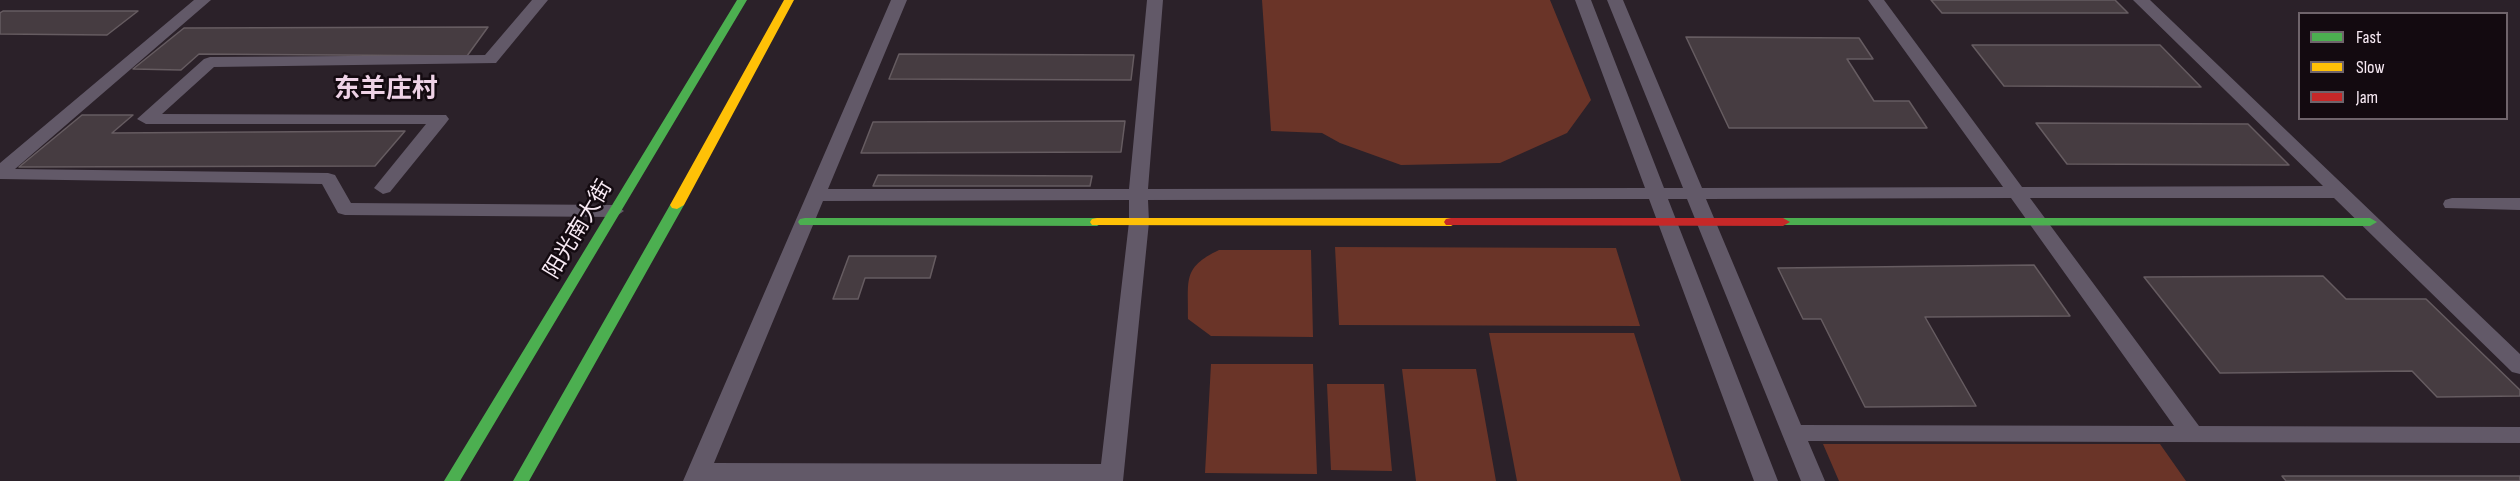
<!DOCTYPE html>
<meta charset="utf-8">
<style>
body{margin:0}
#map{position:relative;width:2520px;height:481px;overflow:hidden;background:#2b2129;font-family:"Sofia Sans Condensed",sans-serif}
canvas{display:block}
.legend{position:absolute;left:2298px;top:12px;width:210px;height:108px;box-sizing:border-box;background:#130a10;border:2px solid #6f646b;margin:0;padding:8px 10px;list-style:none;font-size:18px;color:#f8eaf4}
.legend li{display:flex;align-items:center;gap:12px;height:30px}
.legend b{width:30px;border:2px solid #6f646b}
</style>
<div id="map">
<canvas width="2520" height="481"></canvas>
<ul class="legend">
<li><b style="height:8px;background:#4caf50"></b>Fast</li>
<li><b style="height:8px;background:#ffc107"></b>Slow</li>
<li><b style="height:8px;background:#c62828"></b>Jam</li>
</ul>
</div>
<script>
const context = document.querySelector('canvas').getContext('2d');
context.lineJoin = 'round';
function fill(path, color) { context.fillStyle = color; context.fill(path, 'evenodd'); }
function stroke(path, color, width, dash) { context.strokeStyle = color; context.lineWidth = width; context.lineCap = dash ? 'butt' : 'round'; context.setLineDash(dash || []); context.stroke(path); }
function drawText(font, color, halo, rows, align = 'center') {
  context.font = font + ' "Sofia Sans Condensed","Noto Sans SC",sans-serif'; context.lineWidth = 5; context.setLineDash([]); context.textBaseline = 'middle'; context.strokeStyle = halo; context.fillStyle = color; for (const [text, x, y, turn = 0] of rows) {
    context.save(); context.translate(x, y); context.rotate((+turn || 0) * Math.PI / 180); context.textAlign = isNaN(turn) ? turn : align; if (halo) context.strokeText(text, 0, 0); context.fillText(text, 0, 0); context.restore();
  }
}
fill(new Path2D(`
 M1262 0H1550L1591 100 1567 133 1500 163 1401 165 1340 143 1322 133 1271 131Z
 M1335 247 1616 248 1640 326 1339 325Z
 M1219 250H1311L1313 337 1211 336 1188 319C1189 281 1181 268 1219 250Z
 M1489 333H1634L1681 481H1517Z
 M1211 364H1313L1317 474 1205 473Z
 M1402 369H1476L1496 481H1416Z
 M1327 384H1384L1392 471 1331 470Z
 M1823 444H2160L2186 481H1839Z`), '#6a3428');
const building = new Path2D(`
 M1931 0H2115L2128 13H1942Z
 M3 11H138L107 35 0 34V13Z
 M488 27 467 56 199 54 181 70 133 69 184 28Z
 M1686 37 1859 38 1873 59H1847L1874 101H1909L1927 128H1729Z
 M1972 45H2160L2201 87 2004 86Z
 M899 54 1134 55 1131 80 889 79Z
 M82 115H133L112 133 405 131 375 166 19 167Z
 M1125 121 1121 152 861 153 873 122Z
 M2036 123 2248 124 2289 165 2067 164Z
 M878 175 1092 176 1090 186H873Z
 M849 256H936L930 278H865L858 299H833Z
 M2034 265 2070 316 1925 317 1976 406 1865 407 1821 319H1803L1778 268Z
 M2323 276 2346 299H2426L2520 390V396L2437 397 2412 371 2220 373 2144 277Z
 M2282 476H2520V481H2286Z`);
fill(building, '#463c41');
stroke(building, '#665c61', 1.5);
fill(new Path2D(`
 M194 0H211L15 169 328 173 335 175 351 203 615 205 624 211 615 217 345 215 338 213 322 184 0 179V163Z
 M532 0H548L496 63 214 67 162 114 446 115 449 119 446 123 390 192 383 194 374 188 426 124H146L137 119 204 59 210 57 485 55Z
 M891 0H907L828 189H1129L1147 0H1163L1148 189 1645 188 1575 0H1591L1664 188H1683L1607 0H1623L1702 188 2003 187 1868 0H1884L2022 187 2323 186 2133 0H2150L2520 354V374L2512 372 2334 198H2030L2199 426 2520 427V443L1808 441 1825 481H1801L1687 199H1668L1778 481H1754L1649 199 1148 200 1149 222 1123 481H683ZM2011 198 2174 426 1801 425 1706 199ZM1129 200V222L1101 464 714 463 823 201Z
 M2452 198H2520V210L2445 208 2443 204 2445 200Z`), '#625968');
fill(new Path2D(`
 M737 0H747L460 481H444Z
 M677 201 684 205 529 481H513L670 205Z
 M805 218H1097L1104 222 1097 226 800 225 798 222 800 219Z
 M1783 218H2370L2377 222 2370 226 1778 225 1776 222Z`), '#4caf50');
fill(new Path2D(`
 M784 0H794L684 205 677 209 672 208 670 205Z
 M1097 218H1451L1458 222 1451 226 1092 225 1090 222 1092 219Z`), '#ffc107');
fill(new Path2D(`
 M1451 218H1783L1790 222 1783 226 1446 225 1444 222 1446 219Z`), '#c62828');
drawText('22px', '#f8eaf4', '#130a10', [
 ["阳光南大街",579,230,-59]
]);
drawText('bold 26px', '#eed2e6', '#130a10', [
 ["东羊庄村",386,90]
]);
</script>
